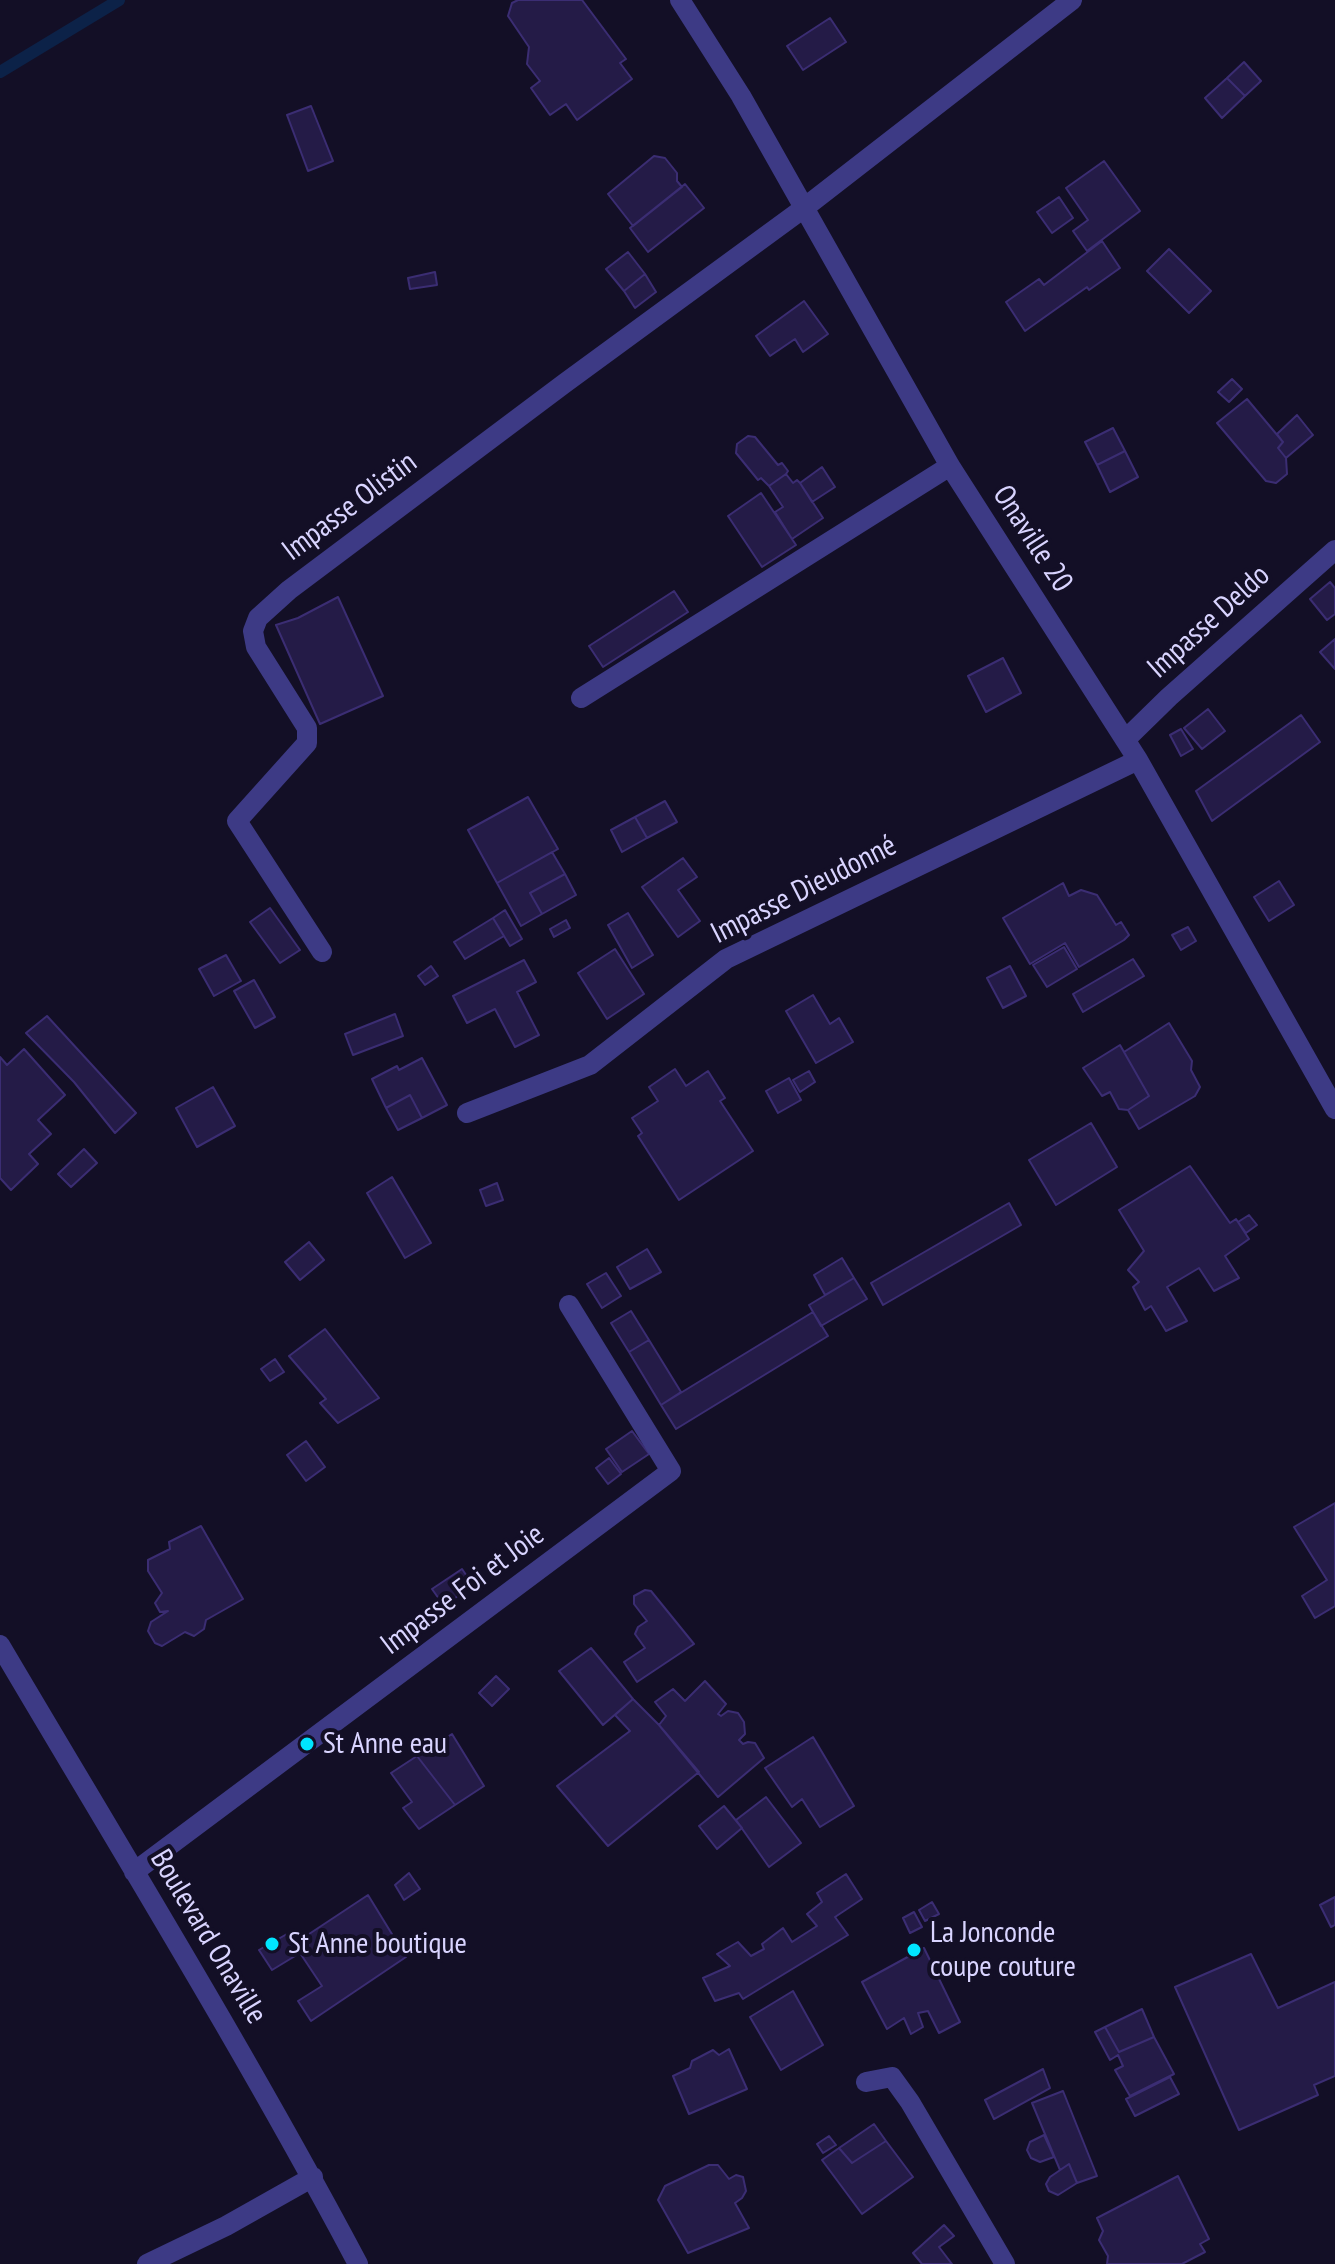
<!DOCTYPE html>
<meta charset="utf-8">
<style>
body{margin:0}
canvas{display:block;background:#130f26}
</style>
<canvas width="1335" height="2264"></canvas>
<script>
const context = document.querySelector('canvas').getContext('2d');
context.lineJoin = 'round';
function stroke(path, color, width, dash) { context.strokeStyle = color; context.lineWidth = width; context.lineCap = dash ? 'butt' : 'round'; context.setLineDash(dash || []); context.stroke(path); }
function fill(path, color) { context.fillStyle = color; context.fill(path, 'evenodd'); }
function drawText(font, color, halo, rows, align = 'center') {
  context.font = font + ' "PT Sans Narrow",sans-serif'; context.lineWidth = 8; context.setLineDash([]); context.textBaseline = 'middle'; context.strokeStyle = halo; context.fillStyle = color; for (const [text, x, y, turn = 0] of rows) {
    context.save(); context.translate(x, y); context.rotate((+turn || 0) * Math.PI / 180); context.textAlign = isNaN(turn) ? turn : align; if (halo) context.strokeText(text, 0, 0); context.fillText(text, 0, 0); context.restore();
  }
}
stroke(new Path2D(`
 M0 72 119 0`), '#0c2248', 12);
const building = new Path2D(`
 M518 0H582L626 59 620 63 632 79 577 120 566 104 550 115 531 88 540 81 527 64 529 47 508 16 512 3Z
 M830 18 846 42 803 70 787 46Z
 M1244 62 1261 81 1245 96 1227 78Z
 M1227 78 1245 96 1222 118 1205 98Z
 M311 106 333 161 308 171 287 115Z
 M654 156 665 158 677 173V181L682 187 633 226 608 194Z
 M1104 161 1140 211 1087 251 1073 231 1088 220 1066 188Z
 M685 184 704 208 648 252 630 228Z
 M1059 197 1073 218 1052 233 1037 212Z
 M1102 241 1120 268 1089 290 1087 287 1025 331 1006 302 1039 279 1044 285Z
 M1169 249 1211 291 1189 313 1147 271Z
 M628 252 645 274 624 291 606 269Z
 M435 272 437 285 410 289 408 278Z
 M645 274 656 292 635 308 624 291Z
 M804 301 828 334 803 352 795 339 770 356 756 336Z
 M1232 379 1242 389 1229 402 1218 392Z
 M1247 399 1283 442 1278 448 1286 458 1287 474 1276 483 1266 481 1217 423Z
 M1297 415 1313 435 1286 458 1278 448 1283 442 1277 434Z
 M1113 428 1125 451 1097 465 1085 442Z
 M748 436 755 437 778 465 782 463 788 471 786 474 769 486 761 478 758 480 736 453 737 444Z
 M1125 451 1138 477 1110 492 1097 465Z
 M822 467 835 487 812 502 800 483Z
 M786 474 793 483 797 480 800 483 823 518 792 539 775 512 783 507 769 486Z
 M761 493 796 545 762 567 728 516Z
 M1330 582 1335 588V614L1327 620 1310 599Z
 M674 591 688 612 603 667 589 646Z
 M338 597 383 696 320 724 276 625 298 618Z
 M1335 639V669L1320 652Z
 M1003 658 1021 693 986 712 968 676Z
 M1208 709 1225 731 1202 749 1184 728Z
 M1301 715 1320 742 1212 821 1196 791Z
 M1181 729 1193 749 1181 756 1170 735Z
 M528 797 558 849 497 883 468 830Z
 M665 801 677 822 647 838 635 817Z
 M635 817 647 838 622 852 611 830Z
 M552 852 565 874 530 893 542 914 521 926 497 883Z
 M683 858 697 877 678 890 700 921 678 937 642 887Z
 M565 874 576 895 542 914 530 893Z
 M1279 881 1294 905 1269 921 1254 897Z
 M1063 883 1069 896 1081 890 1097 895 1116 925 1121 922 1129 935 1124 940 1079 967 1065 943 1030 964 1003 918Z
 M270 908 300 950 280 963 250 922Z
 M505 910 522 939 510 946 493 918Z
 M628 913 653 955 632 968 608 925Z
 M493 918 504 936 465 959 454 942Z
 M566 920 570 928 554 937 550 929Z
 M1188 927 1196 941 1181 950 1172 935Z
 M1064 947 1077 969 1047 987 1033 965Z
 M615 949 644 994 607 1019 578 973Z
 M226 955 241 981 214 996 199 969Z
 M1133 959 1144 976 1083 1012 1073 994Z
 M524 960 536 982 517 992 539 1035 515 1047 495 1009 467 1023 453 996Z
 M431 966 438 976 425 985 418 976Z
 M1010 966 1026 996 1003 1008 987 978Z
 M254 980 275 1017 255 1028 234 991Z
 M813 995 830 1024 839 1018 853 1042 816 1063 786 1011Z
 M395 1014 403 1036 353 1055 345 1034Z
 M47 1016 136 1113 115 1133 74 1082 26 1033Z
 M1169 1023 1192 1061 1191 1070 1200 1087 1195 1096 1139 1129 1128 1110 1149 1096 1124 1052Z
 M1120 1045 1149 1096 1128 1110 1119 1109 1110 1092 1102 1096 1083 1068Z
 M24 1049 65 1095 38 1120 51 1134 29 1154 38 1164 11 1190 0 1178V1057L7 1065Z
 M422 1058 447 1105 422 1118 410 1095 386 1108 372 1079 397 1066 399 1070Z
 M675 1069 686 1086 708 1071 725 1098 720 1101 753 1151 679 1200 638 1136 642 1133 632 1118 658 1101 649 1087Z
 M809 1071 815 1082 800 1092 793 1080Z
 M789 1078 801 1100 778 1113 766 1091Z
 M213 1087 235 1126 197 1147 176 1108Z
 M410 1095 422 1118 398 1130 386 1108Z
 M1091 1123 1117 1167 1056 1205 1029 1160Z
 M84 1149 97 1163 71 1187 58 1174Z
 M1190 1166 1230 1223 1236 1219 1249 1239 1225 1256 1239 1278 1214 1291 1199 1268 1167 1287 1187 1321 1166 1331 1151 1306 1145 1310 1133 1287 1139 1282 1128 1270 1144 1251 1119 1210Z
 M392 1177 431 1243 405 1258 367 1193Z
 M497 1183 503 1200 486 1206 480 1190Z
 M1009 1203 1021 1225 883 1305 871 1283Z
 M1249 1215 1257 1225 1246 1233 1238 1222Z
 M309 1242 324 1260 300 1280 285 1262Z
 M647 1249 661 1272 630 1289 617 1267Z
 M842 1258 854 1278 825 1295 814 1275Z
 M606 1273 621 1296 602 1308 587 1284Z
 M854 1278 867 1299 821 1326 809 1305Z
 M631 1311 649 1340 629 1352 611 1323Z
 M813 1312 828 1336 676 1429 661 1405Z
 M325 1329 379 1398 338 1423 320 1403 326 1399 289 1356Z
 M649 1340 681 1392 661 1405 629 1352Z
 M275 1359 284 1372 270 1381 261 1369Z
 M632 1431 649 1454 622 1472 606 1449Z
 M306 1441 325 1467 306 1481 287 1455Z
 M609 1458 621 1474 608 1484 596 1468Z
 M1335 1503V1606L1315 1618 1302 1596 1327 1580 1294 1527Z
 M201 1526 243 1599 206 1620 204 1629 194 1636 185 1632 162 1646 155 1643 148 1631 151 1622 168 1611 160 1612 155 1603 162 1593 148 1571V1560L170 1549 169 1542Z
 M462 1569 473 1585 444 1606 432 1589Z
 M645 1590 651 1591 694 1644 637 1682 624 1662 645 1648 635 1634 638 1627 647 1621 634 1604V1596Z
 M591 1648 633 1699 603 1725 559 1671Z
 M496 1676 509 1689 492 1706 479 1693Z
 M705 1681 726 1704 718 1714 721 1716 728 1711 738 1713 744 1722 745 1734 739 1740 743 1744 748 1742 755 1743 764 1758 718 1797 659 1725 666 1716 655 1702 673 1689 685 1701Z
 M633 1699 659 1725 699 1772 608 1846 557 1786 630 1731 615 1715Z
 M452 1734 484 1786 455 1805 417 1756Z
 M813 1737 854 1806 820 1827 802 1799 792 1807 765 1768Z
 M417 1756 455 1805 419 1829 403 1808 412 1802 391 1773Z
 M766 1797 801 1843 769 1867 736 1820Z
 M724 1806 742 1828 717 1849 699 1826Z
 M409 1873 420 1889 404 1900 395 1885Z
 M846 1874 862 1899 835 1917 848 1935 743 1999 739 1993 715 2001 703 1978 730 1966 717 1954 738 1942 751 1956 764 1949 762 1944 783 1928 792 1942 817 1926 807 1914 822 1902 817 1893Z
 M368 1895 406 1957 311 2021 298 2001 322 1986 294 1944Z
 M1335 1897V1925L1331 1927 1320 1905Z
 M932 1902 939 1914 925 1921 919 1910Z
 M914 1912 922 1927 910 1933 903 1918Z
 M287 1934 300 1953 272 1970 259 1950Z
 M924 1948 960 2022 939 2033 928 2011 918 2013 923 2027 911 2034 904 2018 887 2029 862 1982Z
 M1251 1954 1278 2008 1335 1982V2076L1314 2085 1318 2095 1239 2130 1175 1987Z
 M793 1991 823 2045 781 2070 750 2017Z
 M1142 2009 1154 2037 1119 2052 1105 2027Z
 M1105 2027 1119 2052 1154 2037 1174 2074 1130 2096 1115 2070 1123 2066 1118 2055 1110 2060 1095 2032Z
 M729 2049 747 2089 689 2114 673 2076 690 2068 692 2061 713 2050 719 2055Z
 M1043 2069 1050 2088 994 2119 985 2100Z
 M1170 2077 1179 2094 1135 2116 1126 2099Z
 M1063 2091 1097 2176 1077 2183 1069 2164 1060 2170 1032 2103Z
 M874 2124 886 2141 852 2163 839 2148Z
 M1044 2135 1054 2157 1040 2162 1031 2158 1027 2150 1030 2142Z
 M829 2136 836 2145 823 2153 817 2144Z
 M886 2141 913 2177 862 2214 822 2160 839 2148 852 2163Z
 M1069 2164 1077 2183 1058 2195 1049 2191 1046 2184 1050 2177Z
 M709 2165H718L729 2179 736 2175 743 2177 746 2191 742 2198 735 2203 749 2228 688 2253 658 2200 665 2186Z
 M1178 2176 1209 2239 1200 2244 1205 2252 1182 2264H1107L1108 2256 1099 2240 1103 2231 1097 2218Z
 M944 2225 954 2236 939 2247 952 2264H922L913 2253Z`);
fill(building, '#241b47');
stroke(building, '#3b2d73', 2);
stroke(new Path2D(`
 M680 0 741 96 950 466 1138 760 1335 1109
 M581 698 950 466
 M1125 740 1169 697 1335 550
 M322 952 237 821 307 743V728L256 647 253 631 258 618 289 590 565 383 804 208 1072 0
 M467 1113 590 1065 726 959 1138 760
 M0 1645C121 1850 246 2053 358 2264
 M134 1872 671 1471 569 1305
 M866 2082 892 2077 910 2102 1005 2264
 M147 2264 226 2226 313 2177`), '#3d3a85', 20);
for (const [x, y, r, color] of [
 [307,1744,8,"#00e5ff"],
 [272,1944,8,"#00e5ff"],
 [914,1950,8,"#00e5ff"]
]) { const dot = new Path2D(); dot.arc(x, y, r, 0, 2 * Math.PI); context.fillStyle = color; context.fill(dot); stroke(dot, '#130f26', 3); }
drawText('30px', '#d9d4ff', '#130f26', [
 ["Impasse Olistin",350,507,-37],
 ["Onaville 20",1032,539,57],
 ["Impasse Deldo",1209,622,-42],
 ["Impasse Dieudonné",804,890,-27],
 ["Impasse Foi et Joie",463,1590,-37],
 ["Boulevard Onaville",208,1937,59]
]);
drawText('30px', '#d9d4ff', '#130f26', [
 ["St Anne eau",323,1744],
 ["La Jonconde",930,1933],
 ["coupe couture",930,1967],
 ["St Anne boutique",288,1944]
], 'left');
</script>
